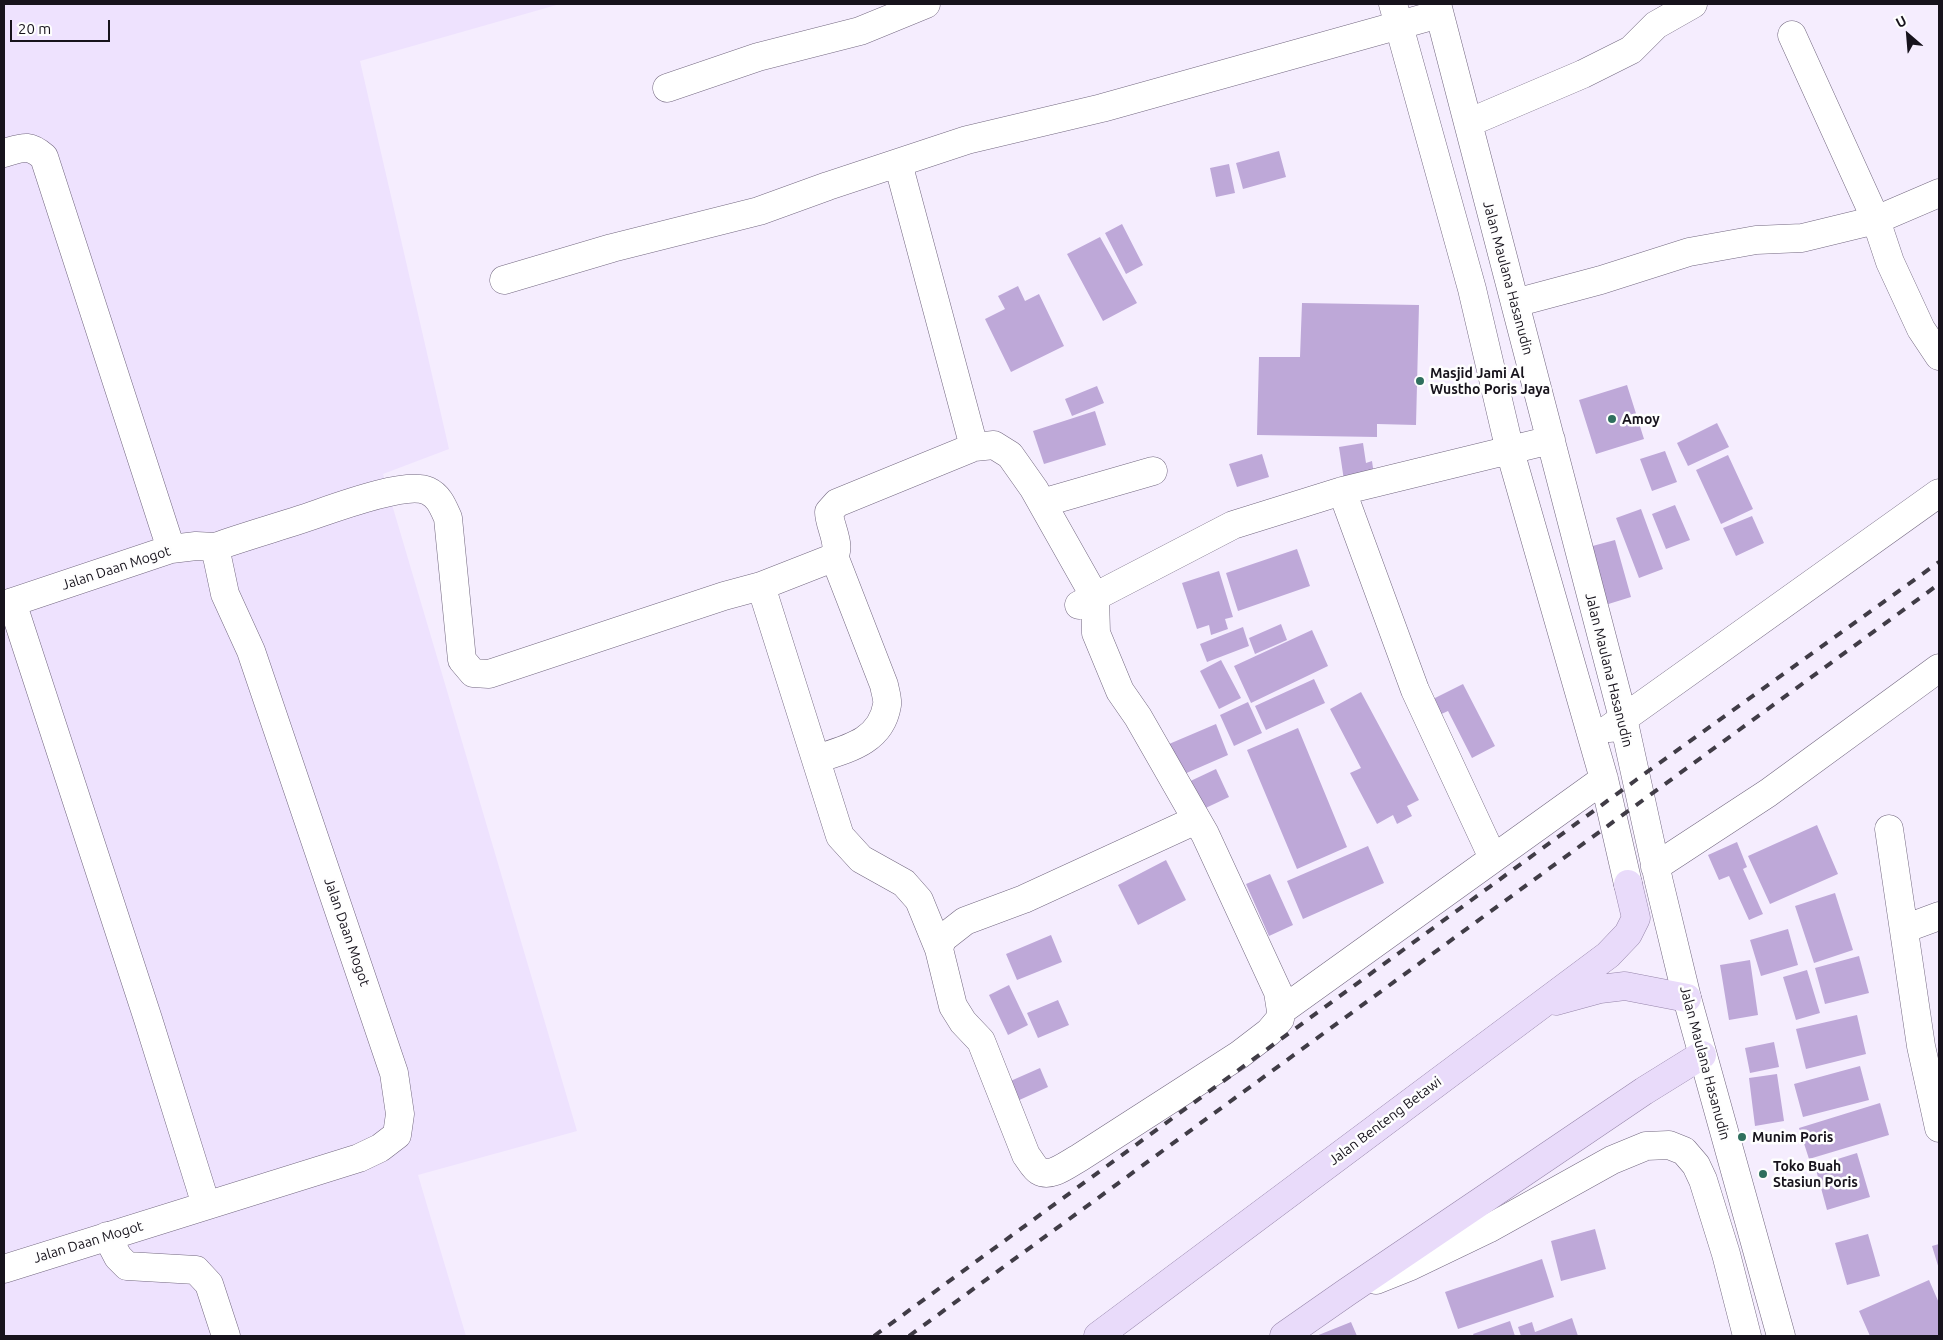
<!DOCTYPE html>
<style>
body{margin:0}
#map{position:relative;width:1943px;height:1340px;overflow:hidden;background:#f5edfe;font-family:Ubuntu,sans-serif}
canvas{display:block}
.frame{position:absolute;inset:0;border:5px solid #17131c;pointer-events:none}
.north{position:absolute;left:1883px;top:10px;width:50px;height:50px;-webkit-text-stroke:4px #fefefe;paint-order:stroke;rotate:333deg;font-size:14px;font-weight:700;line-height:20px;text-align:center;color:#17131c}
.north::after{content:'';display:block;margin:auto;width:18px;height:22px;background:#17131c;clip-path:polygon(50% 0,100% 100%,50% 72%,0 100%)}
.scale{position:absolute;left:10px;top:20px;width:100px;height:22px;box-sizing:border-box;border:2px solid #17131c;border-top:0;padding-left:6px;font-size:15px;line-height:18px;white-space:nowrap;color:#17131c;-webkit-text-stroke:4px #fefefe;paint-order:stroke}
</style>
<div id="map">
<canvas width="1943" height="1340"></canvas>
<div class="frame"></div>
<div class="north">U</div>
<div class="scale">20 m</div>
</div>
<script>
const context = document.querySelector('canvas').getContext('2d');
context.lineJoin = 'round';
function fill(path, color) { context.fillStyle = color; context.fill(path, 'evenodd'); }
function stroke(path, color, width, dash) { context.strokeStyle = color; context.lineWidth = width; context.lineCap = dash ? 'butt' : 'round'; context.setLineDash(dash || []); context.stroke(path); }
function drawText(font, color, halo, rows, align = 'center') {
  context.font = font + ' Ubuntu,sans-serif'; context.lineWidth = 5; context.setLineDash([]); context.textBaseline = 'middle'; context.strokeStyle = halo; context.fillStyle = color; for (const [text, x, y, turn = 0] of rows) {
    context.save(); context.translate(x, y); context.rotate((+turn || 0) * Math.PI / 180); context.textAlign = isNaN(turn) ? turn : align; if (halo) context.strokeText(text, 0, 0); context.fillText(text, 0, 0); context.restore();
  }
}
fill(new Path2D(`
 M4 4H560L360 61 449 449 383 474 577 1131 418 1175 466 1336H4Z`), '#eee2fe');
fill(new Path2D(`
 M1279 151 1286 177 1243 189 1236 163Z
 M1229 164 1235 193 1216 197 1210 168Z
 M1122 224 1143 265 1126 274 1105 233Z
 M1100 237 1137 303 1103 321 1067 254Z
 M1018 286 1025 301 1039 294 1064 346 1011 372 985 319 1005 309 998 296Z
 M1302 303 1419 305 1416 425 1377 424V437L1257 435 1259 357H1300Z
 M1627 385 1644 439 1596 454 1579 400Z
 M1097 386 1104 403 1072 416 1065 399Z
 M1095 411 1106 445 1044 464 1033 431Z
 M1717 423 1729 447 1688 466 1677 443Z
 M1363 443 1366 463 1372 461 1375 482 1345 487 1339 447Z
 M1665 451 1677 482 1652 491 1640 459Z
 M1262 454 1269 477 1237 487 1229 464Z
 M1728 455 1753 509 1721 524 1696 470Z
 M1675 505 1690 540 1666 549 1652 514Z
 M1641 509 1663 569 1639 578 1616 518Z
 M1752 516 1764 543 1736 556 1723 528Z
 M1615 540 1631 597 1602 606 1585 548Z
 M1297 549 1310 586 1238 611 1226 573Z
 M1219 571 1233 617 1225 619 1228 629 1211 635 1209 625 1197 629 1182 583Z
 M1281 624 1287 640 1255 654 1249 638Z
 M1243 627 1249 646 1207 662 1200 644Z
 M1312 630 1328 666 1251 703 1234 666Z
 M1221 660 1241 698 1219 709 1200 671Z
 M1314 679 1325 703 1266 730 1255 706Z
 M1463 684 1495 746 1472 758 1448 711 1435 717 1427 702Z
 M1361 692 1419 800 1407 806 1412 816 1397 824 1393 815 1377 824 1350 773 1361 768 1330 709Z
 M1248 702 1262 733 1234 746 1220 715Z
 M1216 724 1228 755 1175 778 1162 747Z
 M1298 728 1347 847 1297 869 1247 750Z
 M1216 769 1229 797 1195 813 1182 785Z
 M1817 825 1838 874 1770 904 1748 856Z
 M1737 842 1747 867 1743 869 1763 914 1749 920 1729 876 1719 880 1708 855Z
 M1368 846 1384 883 1303 919 1287 881Z
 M1166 860 1186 900 1138 925 1118 885Z
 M1270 874 1293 925 1269 936 1246 884Z
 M1835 893 1853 950 1814 963 1795 906Z
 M1788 929 1798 965 1761 976 1750 940Z
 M1051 935 1062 962 1017 980 1006 954Z
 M1859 956 1869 993 1825 1004 1815 968Z
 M1750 960 1758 1015 1729 1020 1720 965Z
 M1807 970 1820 1013 1796 1020 1783 977Z
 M1009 985 1028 1025 1008 1035 989 995Z
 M1058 1000 1069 1025 1038 1038 1027 1013Z
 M1857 1015 1866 1054 1806 1069 1796 1029Z
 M1774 1042 1779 1067 1750 1073 1745 1048Z
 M1860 1066 1869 1100 1803 1117 1794 1084Z
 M1040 1068 1048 1087 1015 1102 1006 1083Z
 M1777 1074 1784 1121 1755 1126 1749 1078Z
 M1880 1103 1889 1135 1809 1159 1799 1128Z
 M1857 1153 1870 1197 1827 1210 1815 1166Z
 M1595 1229 1606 1269 1561 1281 1551 1241Z
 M1868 1234 1880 1276 1847 1285 1835 1243Z
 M1939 1244V1269L1932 1246Z
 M1542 1259 1554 1297 1458 1329 1445 1292Z
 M1929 1280 1939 1303V1335L1870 1336 1859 1311Z
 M1572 1318 1578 1336H1521L1518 1327 1532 1322 1535 1332Z
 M1510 1321 1515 1336H1474L1473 1334Z
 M1351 1322 1357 1336H1316Z`), '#bea8d8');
const minor = new Path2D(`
 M1393 4 1472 289 1510 451 1604 779 1628 884
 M1437 4 1623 718 1659 882 1687 998 1781 1336
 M1792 35 1876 220 1890 262 1921 329 1939 356
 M667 88 758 57 860 31 926 4
 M1468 123 1583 74 1631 50 1656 25 1693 4
 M4 153C22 148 28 143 44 157L171 549
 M898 163 974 447
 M504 280 612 248 759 211 828 186 967 140 1102 108 1439 14
 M1515 303 1601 280 1689 252 1756 240 1802 238 1876 220 1939 193
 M1342 491 1415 690 1493 858
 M1042 503 1153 471
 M215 547C243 537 271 529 299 520 325 512 404 480 428 491 439 496 443 507 448 518L462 660 473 673 489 674 724 596 761 586 830 559C845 550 829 527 829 512L837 503 974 447 994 445 1010 455 1034 489 1095 597 1096 633 1120 691 1138 717 1205 834 1278 992 1281 1011 1280 1019 1269 1032 1239 1055 1079 1158C1068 1164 1051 1178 1039 1171 1034 1168 1030 1160 1026 1155L981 1041 963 1022 953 1006 939 949 942 939 965 921 1024 899 1196 820
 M761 586 840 836 861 859 904 883 919 900 939 949
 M12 602 148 1019 206 1205
 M4 605 171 549 196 546 215 547 225 594 251 651 394 1073 400 1114 397 1135 380 1148 359 1158 4 1269
 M1079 605 1233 525 1342 491 1551 440
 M1610 728 1939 493
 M816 759C847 749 881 742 887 705 888 699 885 691 884 685L834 556
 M1889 829 1921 1046 1939 1128
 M1655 867 1768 793 1939 668
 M1904 929 1939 916
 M1281 1011 1604 779
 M107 1236 118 1257 127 1266 196 1270 209 1284 226 1336
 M1376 1280 1411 1266 1488 1229 1612 1160 1646 1146 1669 1145 1684 1151 1696 1165 1703 1180 1726 1254 1747 1336`);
const major = new Path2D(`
 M1556 1001 1600 989 1625 986 1687 998
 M1098 1336 1608 955 1628 934 1636 918 1628 884
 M1284 1336 1347 1292 1644 1091 1702 1055`);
stroke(minor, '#736880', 29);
stroke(major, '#9685aa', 29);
stroke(minor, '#fff', 28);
stroke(major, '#e9dbfa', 28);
stroke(new Path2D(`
 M874 1336 1636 780 1939 562
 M909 1336 1939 584`), '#403c46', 4, [9, 9]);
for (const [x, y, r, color] of [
 [1420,381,5,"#2f6f5e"],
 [1612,419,5,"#2f6f5e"],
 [1742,1137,5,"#2f6f5e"],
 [1763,1174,5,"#2f6f5e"]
]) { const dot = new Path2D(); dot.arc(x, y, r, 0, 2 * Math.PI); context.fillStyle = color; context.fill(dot); stroke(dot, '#fefefe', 2); }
drawText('14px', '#17131c', '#fefefe', [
 ["Jalan Maulana Hasanudin",1508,278,75],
 ["Jalan Daan Mogot",116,568,-18],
 ["Jalan Maulana Hasanudin",1609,670,76],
 ["Jalan Daan Mogot",347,932,71],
 ["Jalan Maulana Hasanudin",1705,1063,75],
 ["Jalan Benteng Betawi",1385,1121,-37],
 ["Jalan Daan Mogot",88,1242,-17]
]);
drawText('bold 14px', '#17131c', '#fefefe', [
 ["Masjid Jami Al",1430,373],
 ["Wustho Poris Jaya",1430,389],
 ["Amoy",1622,419],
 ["Munim Poris",1752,1137],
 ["Toko Buah",1773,1166],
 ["Stasiun Poris",1773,1182]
], 'left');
</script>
